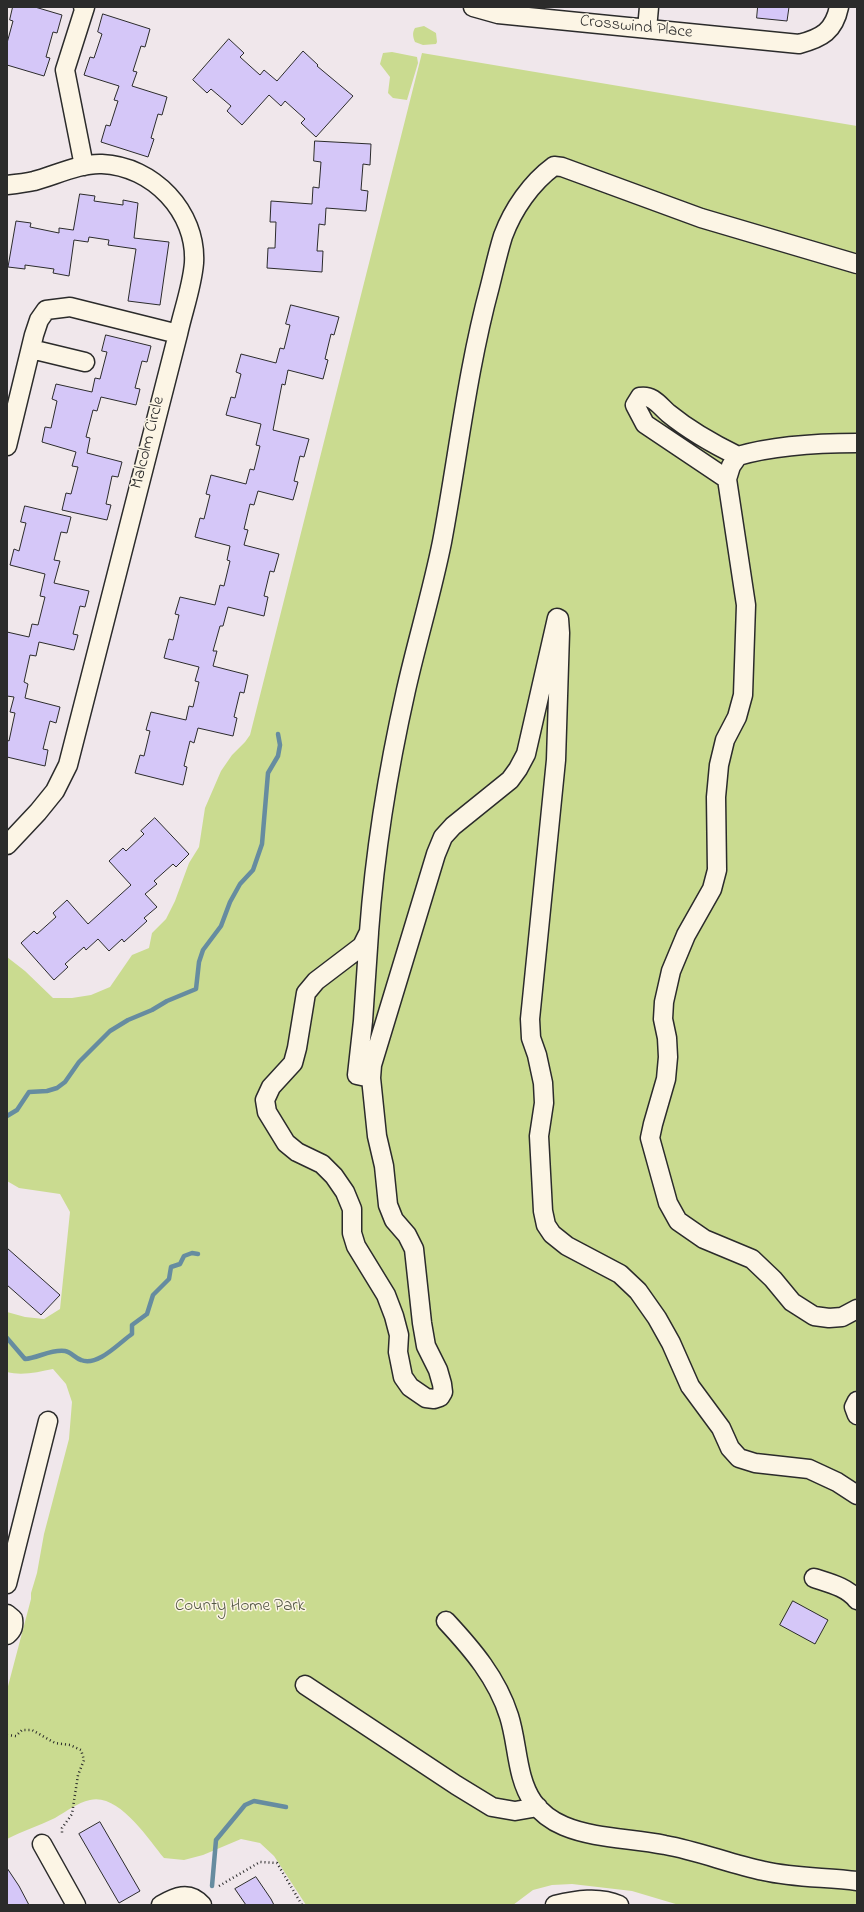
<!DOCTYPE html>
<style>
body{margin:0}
#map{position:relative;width:864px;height:1912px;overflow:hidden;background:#f0e7eb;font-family:"Indie Flower",sans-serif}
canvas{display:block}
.frame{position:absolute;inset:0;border:8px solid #2b2b2b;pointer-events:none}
</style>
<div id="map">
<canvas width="864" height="1912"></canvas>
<div class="frame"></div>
</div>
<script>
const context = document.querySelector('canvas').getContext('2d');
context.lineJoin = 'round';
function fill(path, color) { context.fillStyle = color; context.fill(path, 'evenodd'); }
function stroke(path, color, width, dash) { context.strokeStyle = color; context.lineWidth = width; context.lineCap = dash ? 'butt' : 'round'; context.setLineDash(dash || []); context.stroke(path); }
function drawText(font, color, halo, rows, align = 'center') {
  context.font = font + ' "Indie Flower",sans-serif'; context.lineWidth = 3; context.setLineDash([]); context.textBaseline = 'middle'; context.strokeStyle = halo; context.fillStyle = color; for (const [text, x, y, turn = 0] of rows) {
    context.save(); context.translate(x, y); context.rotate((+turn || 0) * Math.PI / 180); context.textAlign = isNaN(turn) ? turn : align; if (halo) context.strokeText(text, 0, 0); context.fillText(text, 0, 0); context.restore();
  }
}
fill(new Path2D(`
 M424 26 436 33 437 42 436 44 423 45 415 42C413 37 412 33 415 28Z
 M392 52 417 57 418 63 407 100 393 98 388 93 390 77 380 64 383 53Z
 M422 53 857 126V1905H679L632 1891 572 1884 552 1885 533 1890 513 1905H306L274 1856 260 1843 241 1839 203 1855 184 1860 164 1858C148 1839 119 1793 90 1800 77 1803 67 1811 55 1818 39 1826 22 1831 7 1839V1690L31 1599V1593L37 1573 44 1534 69 1439 72 1402 66 1384 53 1369C38 1372 22 1376 7 1372V1312L25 1317 44 1319 60 1309 70 1212 60 1194 19 1188 7 1181V957L25 971 53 998H72L91 995 110 987 132 955 149 948 152 933 166 919 175 901 189 863 199 847 205 808 221 771 232 755 245 742 250 735Z`), '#cadb90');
stroke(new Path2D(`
 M7 1116 17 1110 29 1092 47 1091 57 1088 65 1082 79 1062 110 1031 128 1020 152 1010 167 1001 196 989 199 962 203 950 221 926 230 902 240 884 253 870 262 844 268 773 278 756 280 745 278 734
 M7 1338 25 1359C38 1358 51 1349 65 1351 71 1352 75 1358 81 1360 98 1367 120 1342 132 1334V1325L147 1314 153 1295 169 1279 171 1267 180 1264 184 1256 192 1253 198 1254
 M212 1886 216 1840 245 1805 254 1801 286 1807`), '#668ca0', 4.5);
const building = new Path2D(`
 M13 7H35L62 15 57 33 53 32 46 57 50 58 44 76 7 65V43L13 21 10 20Z
 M758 7H789L787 21 757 18Z
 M103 14 150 29 145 47 141 46 133 71 137 72 132 86 167 97 162 115 158 114 151 138 154 139 148 157 101 142 106 125 110 126 118 101 114 100 119 86 84 75 90 57 94 58 102 34 98 32Z
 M229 39 244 53 240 57 260 75 264 70 277 81 303 51 318 65 317 66 353 96 316 137 301 123 305 119 285 101 281 106 269 95 242 125 227 111 231 106 211 89 207 93 193 80Z
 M315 141 371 144 370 165 363 164 361 190 368 191 366 211 326 208 325 225 319 224 317 251H323L322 272 267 268 268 248H275L276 222H270L271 201 312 204 313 187 319 188 321 162 314 161Z
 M80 194 95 196 94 201 123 205V200L138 203 134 238 169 242 160 305 128 301 136 249 108 245 109 240 89 237 88 242 74 240 69 276 53 273 54 269 25 265V269L8 267 16 221 31 223 30 227 59 233V228L73 230Z
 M291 305 339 317 334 335 331 334 325 359 328 360 323 379 288 370 285 385 282 384 273 430 309 439 304 457 300 456 294 481 298 482 293 500 258 491 254 505 250 504 244 529 248 530 244 545 279 554 274 572 270 571 264 596 268 597 264 616 228 607 223 626H220L213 651H217L213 666 248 675 244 693 240 692 234 717 237 718 233 736 198 728 194 743 190 741 184 766 187 767 183 785 135 773 140 755 144 756 150 731 146 730 151 712 186 720 189 706 193 707 199 682 195 681 199 667 164 658 169 639 173 640 179 615 175 614 180 597 215 605 220 585 224 586 230 561 227 560 230 546 195 537 200 518 204 519 210 495 206 494 211 475 246 484 250 469 254 470 260 446 256 445 261 424 226 415 231 397 235 398 241 374 236 372 241 354 276 363 280 348 284 349 290 325 286 324Z
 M106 335 151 346 147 362 142 361 135 388 140 389 136 405 101 397 97 411 93 410 86 437 90 438 87 453 122 462 118 477 112 476 106 504 111 505 107 520 62 510 66 493 71 494 78 467 72 466 76 452 42 442 45 427 51 428 57 401 52 399 56 384 92 392 95 378 100 379 107 352 102 351Z
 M25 506 71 517 67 533 61 532 54 560 60 561 54 583 89 591 85 607 80 606 73 634 78 635 74 650 39 642 36 656 30 655 24 682 28 684 25 698 60 707 56 723 50 721 43 749 48 750 45 766 7 757V740L9 741 15 713 10 712 14 697 7 696V632L29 637 32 624 38 625 45 597 40 596 45 574 10 565 14 549 19 551 26 523 21 522Z
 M155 818 189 854 176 867 173 864 154 881 157 884 145 894 157 907 144 918 147 921 124 942 122 939 109 951 98 939 86 950 84 947 65 964 68 967 54 980 21 943 34 931 37 934 56 917 53 913 67 900 88 924 131 885 109 861 123 848 126 851 144 834 141 831Z
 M7 1248 60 1295 41 1315 7 1285Z
 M793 1601 828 1620 815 1644 780 1625Z
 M100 1822 140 1891 119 1903 79 1834Z
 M7 1868 19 1886 29 1905H7Z
 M256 1877 271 1899 274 1905H246L235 1889Z`);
fill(building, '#d5c7f8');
stroke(building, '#2b2b2b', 1);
const minor = new Path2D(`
 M83 7H85L65 70 84 166
 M473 7 498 14 799 44C822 38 834 31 839 7
 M647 29 649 7
 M7 185C16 184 25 183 34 181 56 175 80 163 102 164 153 166 197 212 194 263 192 287 183 311 178 334L68 765 55 791 38 812 7 845
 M857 264 701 218 562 167 554 166C531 183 513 209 503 236 498 252 494 270 490 286 467 371 458 457 442 542 432 592 417 641 406 690 388 770 375 850 369 932L362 946 316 981 306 993 297 1048 293 1063 271 1087 265 1100 267 1112 286 1143 297 1152 322 1164 334 1176 345 1192 352 1209V1233L356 1246 386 1295 394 1316 399 1335 398 1352 403 1377 410 1387 426 1398 434 1399 440 1397 443 1392 442 1384 438 1370 426 1346 422 1323 414 1249 407 1235 394 1220 388 1205 384 1166 377 1136 371 1078 372 1065 436 854 443 837 453 826 510 780 518 769 526 754 557 618 559 619 560 633 556 760 530 1019 531 1038 537 1055 543 1083 544 1103 539 1136 543 1211 546 1225 552 1234 567 1246 620 1274 638 1291 657 1318 671 1343 690 1386 721 1428 730 1448 739 1458 755 1463 809 1469 837 1482 857 1495
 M31 349 85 362
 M857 443C817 443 776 445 738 456L731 466 727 479 746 605 743 695 737 717 725 740 719 765 716 797 717 870 712 889 686 935 671 971 664 1002 663 1019 667 1038 668 1057 666 1079 653 1124 650 1138 668 1203 678 1221 704 1239 752 1259 773 1279 792 1302 814 1316 829 1318 842 1317 857 1309
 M7 446 34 335 39 320 46 310 70 307 178 334
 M727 479 645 424 635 405 640 397C653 395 659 405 668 413 690 431 713 444 738 456
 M369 933 363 1021 357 1075 371 1078
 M857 1401 854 1407 857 1415
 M814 1578C829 1583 847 1587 857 1600
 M7 1584 48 1421
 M7 1614 13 1619C14 1626 13 1630 7 1635
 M446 1621C472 1649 497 1678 509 1716 518 1744 516 1777 533 1802 541 1813 552 1821 564 1826 595 1839 632 1838 665 1845 699 1851 730 1864 764 1871 794 1878 826 1877 857 1881
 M305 1685 456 1785 492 1807 515 1811 538 1807
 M42 1844 76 1905
 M161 1905C175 1897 189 1890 202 1905
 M555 1905C576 1900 599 1896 619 1905`);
stroke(minor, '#2b2b2b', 21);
stroke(new Path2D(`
 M7 1735 16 1736 22 1730H32L55 1743 70 1745 81 1750 84 1760 78 1775 72 1814 62 1828V1833
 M219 1886 260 1862 277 1863 302 1905`), '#2b2b2b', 2.5, [1, 3]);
stroke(minor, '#fcf5e5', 18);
drawText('17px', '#2b2b2b', '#fcf5e5', [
 ["Crosswind Place",636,28,6],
 ["Malcolm Circle",149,443,-76]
]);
drawText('17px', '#535744', '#fcf5e5', [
 ["County Home Park",240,1607]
]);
</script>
